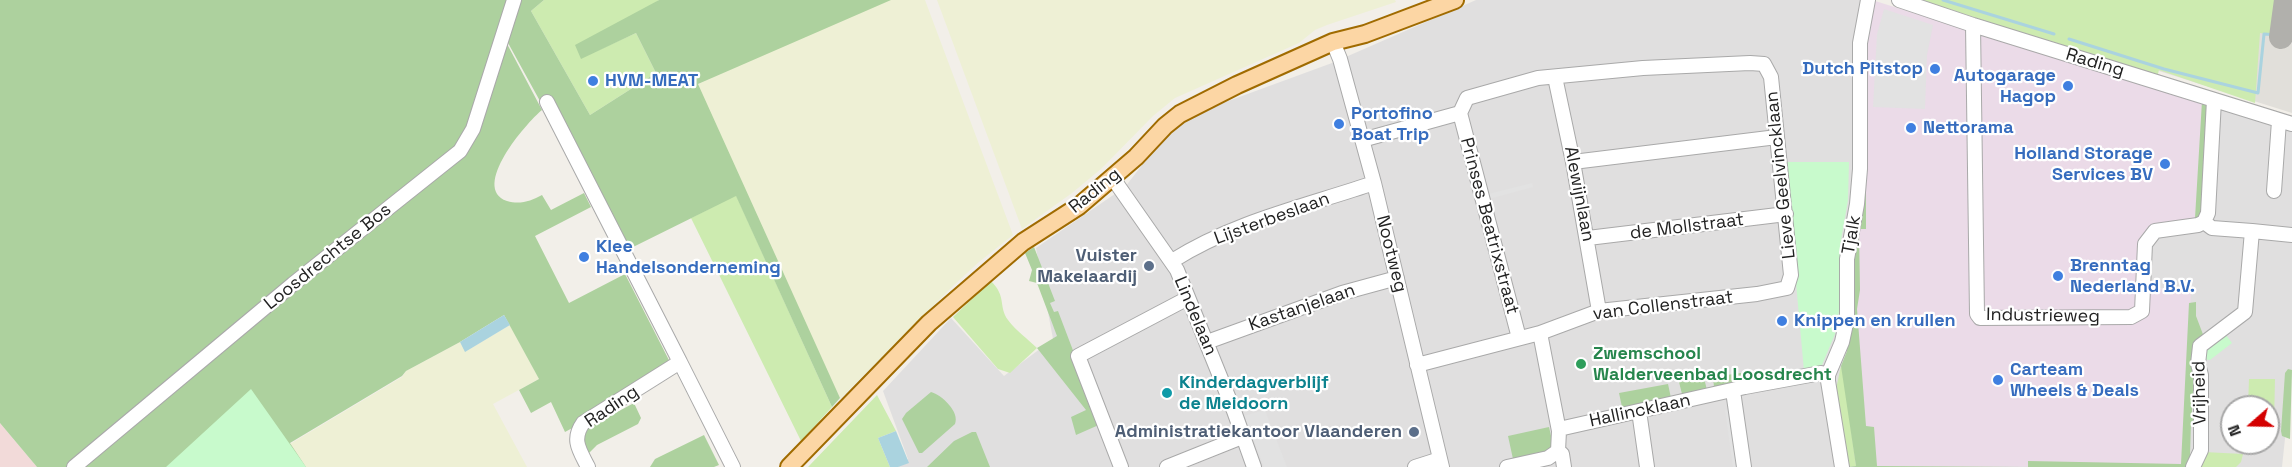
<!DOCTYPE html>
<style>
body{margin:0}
#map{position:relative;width:2292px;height:467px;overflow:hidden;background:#f2efe9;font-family:"Space Grotesk",sans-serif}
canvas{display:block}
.north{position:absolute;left:2220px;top:395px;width:60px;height:60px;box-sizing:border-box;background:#fff;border:2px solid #a7a7a7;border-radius:50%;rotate:250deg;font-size:16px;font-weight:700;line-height:24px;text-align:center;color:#222}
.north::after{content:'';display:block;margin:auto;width:21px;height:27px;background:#d40000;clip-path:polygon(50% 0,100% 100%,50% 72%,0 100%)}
</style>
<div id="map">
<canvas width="2292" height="467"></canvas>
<div class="north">N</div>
</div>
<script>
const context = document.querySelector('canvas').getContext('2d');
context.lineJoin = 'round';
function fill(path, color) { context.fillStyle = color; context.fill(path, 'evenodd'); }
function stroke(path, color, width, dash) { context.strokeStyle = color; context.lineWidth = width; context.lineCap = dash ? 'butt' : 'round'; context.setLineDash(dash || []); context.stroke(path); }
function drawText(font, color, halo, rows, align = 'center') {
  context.font = font + ' "Space Grotesk",sans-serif'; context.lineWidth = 4.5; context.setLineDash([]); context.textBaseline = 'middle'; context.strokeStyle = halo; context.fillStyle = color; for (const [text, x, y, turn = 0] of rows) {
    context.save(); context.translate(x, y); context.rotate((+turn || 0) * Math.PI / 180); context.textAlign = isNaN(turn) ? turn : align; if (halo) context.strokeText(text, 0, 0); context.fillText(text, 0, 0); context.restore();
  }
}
fill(new Path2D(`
 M1476 0H1872L1856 376 2191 288 2146 289 2145 235 2204 104 2292 128V372L2282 467H898L908 459 883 391 951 318 1004 376 1053 339 1036 248 1125 187 1157 146 1193 114 1332 63ZM2232 407H2268V443H2232Z`), '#e0dfdf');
fill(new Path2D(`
 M0 423 37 467H0Z`), '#f2dad9');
fill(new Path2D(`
 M1872 0 2204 104 2198 216 2145 235 2146 289 2191 288 2186 466 1873 467 1856 376 1855 252 1867 44Z`), '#ebdbe8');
fill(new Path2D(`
 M2292 0V113L2159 71 2170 15Z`), '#e1dfda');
fill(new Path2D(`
 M882 0H925L1013 235 979 262 954 285 840 399 696 85Z
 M937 0H1395L1396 2 1327 25 1315 30 1299 43 1175 98 1153 116 1101 169 1072 193 1022 229Z
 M510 325 539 379 493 404 527 467H306L290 444 402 377 406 371 460 342 466 351Z`), '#eef0d5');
fill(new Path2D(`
 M544 0H659L581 58 636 33 656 73 590 115 531 11Z
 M1922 0H2292V38L2260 33 2255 103 2159 70 2157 78Z
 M736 195 832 407 801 441 691 218Z
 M991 281C1007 297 998 306 1008 320 1016 331 1028 339 1037 348L1010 373 998 369 953 317Z
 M1841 366 1843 371 1856 466 1848 467 1836 389Z
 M2249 379H2275L2274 425 2268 424V407H2248Z
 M877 395 896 431 878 438 890 467H808Z
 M2204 452 2243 454 2241 462 2236 467H2196Z`), '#cdebb0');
fill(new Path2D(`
 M0 0H544L531 11 590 115 656 73 636 33 581 59 575 45 659 0H891L698 84 840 398 832 407 736 196 623 252 502 32 469 127 456 148 67 467H37L0 423Z
 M505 40 542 110C526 123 470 188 507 201 520 205 531 201 542 195L551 210 584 193 591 207 535 236 569 303 625 274 675 372 565 432 551 402 531 413 519 390 539 379 504 315 460 342 406 371 402 376 290 443 306 467H85L232 342 464 154Z
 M2202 101 2206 102 2209 110 2203 215 2197 223 2195 218Z
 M1864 181H1866V229H1859L1860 290 1857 309 1866 426 1874 427 1877 466 2021 467H1848L1856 466 1841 366 1847 351 1850 263Z
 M1034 247 1055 301 1050 303 1054 312 1058 311 1101 424 1076 435 1071 417 1086 410 1037 348 1057 336 1037 283 1029 281 1032 270 1025 253Z
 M2196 302V316L2204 337 2200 390 2192 406V412L2196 421 2191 422 2190 456H2195L2191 467H2028V461L2181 464 2189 303Z
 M2288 369 2292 370 2290 439 2282 436 2281 431 2285 373Z
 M1761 370 1762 377 1714 387 1713 377Z
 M1704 378 1707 390 1682 394 1679 382Z
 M1668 384 1671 398 1622 407 1619 393Z
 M931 392C942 395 960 412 955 424L922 453H919L902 419 906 413Z
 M634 403 641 418 638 424 597 445 586 456 580 432Z
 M1549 427 1552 440 1551 448 1543 453 1513 459 1508 436Z
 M972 432H976L990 467H927L954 441Z
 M704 435 719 465 714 467H650L655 459Z`), '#add19e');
fill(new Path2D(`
 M1785 162H1849L1848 200 1840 246V306L1835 334 1822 365 1804 371Z
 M2226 335 2232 343 2210 360 2203 359 2204 352Z
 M251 389 306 467H166Z`), '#c8facc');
fill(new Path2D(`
 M1884 9 1933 25 1927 55 1925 109 1873 107 1877 34Z
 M1532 183 1533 187 1489 199 1488 194Z
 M1732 409 1740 467H1733L1725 410Z
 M1265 410 1287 467H1264L1244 416Z`), '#e2e2e2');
fill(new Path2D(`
 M504 315 510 325 465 352 460 342Z
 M896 431 909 463 898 467H890L878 438Z`), '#aad3df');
stroke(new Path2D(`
 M1943 0 2054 34
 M2069 39 2164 69 2258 93 2264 34 2292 36`), '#aad3df', 3);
stroke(new Path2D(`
 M2281 37 2286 0`), '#b1b0ac', 24);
const minor = new Path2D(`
 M1899 0 1973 25 2292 124
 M1973 25 1977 314 1980 318 2131 317 2142 311 2145 244 2155 231 2198 225 2204 222 2208 213 2214 100
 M1333 42 1340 59 1374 183 1442 467
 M1555 77 1573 162 1599 311
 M547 102 680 362 583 423C571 440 580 451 588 467
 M1460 113 1519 338
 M1362 140 1460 113 1467 98 1538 78 1643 68 1750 63 1764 64 1771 77 1791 275 1787 288 1757 294 1599 311 1540 333 1417 365
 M1573 162 1777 137
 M1112 177 1177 270 1234 411 1254 467
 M2274 191 2279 121
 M2252 231 2292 235
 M1588 238 1786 214
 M1172 261C1233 222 1306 206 1374 183
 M1540 333 1559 431 1558 451 1562 454 1564 467
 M1207 342 1342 293 1397 278
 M680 362 733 467
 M1733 391 1744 467
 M1639 411 1647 467
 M1559 429 1745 387 1821 373 1828 375
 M74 467 293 284 460 151 473 129 514 0
 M1121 467 1078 356 1188 298
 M1167 467 1242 437
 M1415 467 1440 459
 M1507 467 1548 458 1558 451
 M1842 467 1828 381V375L1842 342 1847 319V259L1857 204 1860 169V43L1868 0
 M2193 467 2201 450V375L2198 364 2200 346 2245 312 2252 231 2212 228 2204 222`);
const major = new Path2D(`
 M789 467 929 323 1023 242 1079 206 1136 157 1165 126 1180 114 1237 85 1333 42 1365 34 1455 0`);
stroke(minor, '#a9a9a9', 16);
stroke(major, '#a06b00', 20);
stroke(minor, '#fff', 14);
stroke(major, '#fcd6a4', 16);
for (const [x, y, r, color] of [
 [1935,69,6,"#3f7fe0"],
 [593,81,6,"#3f7fe0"],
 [2068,86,6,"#3f7fe0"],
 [1339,124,6,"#3f7fe0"],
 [1911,128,6,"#3f7fe0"],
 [2165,164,6,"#3f7fe0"],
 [584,257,6,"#3f7fe0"],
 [1149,266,6,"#5c6f8a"],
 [2058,276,6,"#3f7fe0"],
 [1782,321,6,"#3f7fe0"],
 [1581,364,6,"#2e9e5b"],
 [1998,380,6,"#3f7fe0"],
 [1167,393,6,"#0f9aa8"],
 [1414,432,6,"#5c6f8a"]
]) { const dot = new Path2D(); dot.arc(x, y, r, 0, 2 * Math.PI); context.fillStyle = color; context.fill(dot); stroke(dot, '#fff', 2); }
drawText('18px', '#222', '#fff', [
 ["Rading",2095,63,17],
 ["Lieve Geelvincklaan",1781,175,-96],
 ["Rading",1095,191,-39],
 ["Alewijnlaan",1579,194,79],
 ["Lijsterbeslaan",1272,219,-20],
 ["Prinses Beatrixstraat",1489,226,75],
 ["de Mollstraat",1687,227,-7],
 ["Tjalk",1852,235,-80],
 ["Nootweg",1391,254,76],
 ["Loosdrechtse Bos",328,257,-39],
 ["van Collenstraat",1663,306,-7],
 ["Kastanjelaan",1302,308,-19],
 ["Lindelaan",1195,316,67],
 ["Industrieweg",2043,316,1],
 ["Vrijheid",2200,393,-91],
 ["Rading",612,407,-34],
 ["Hallincklaan",1640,411,-12]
]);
drawText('bold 18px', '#366cbe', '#fff', [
 ["Dutch Pitstop",1923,69,"right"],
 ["Autogarage",2056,76,"right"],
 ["Hagop",2056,97,"right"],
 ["HVM-MEAT",605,81],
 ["Portofino",1351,114],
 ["Boat Trip",1351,135],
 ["Nettorama",1923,128],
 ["Holland Storage",2153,154,"right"],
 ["Services BV",2153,175,"right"],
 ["Klee",596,247],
 ["Handelsonderneming",596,268],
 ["Brenntag",2070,266],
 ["Nederland B.V.",2070,287],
 ["Knippen en krullen",1794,321],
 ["Carteam",2010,370],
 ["Wheels & Deals",2010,391]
], 'left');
drawText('bold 18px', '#4e5e75', '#fff', [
 ["Vuister",1137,256],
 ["Makelaardij",1137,277],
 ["Administratiekantoor Vlaanderen",1402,432]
], 'right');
drawText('bold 18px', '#27864d', '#fff', [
 ["Zwemschool",1593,354],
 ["Walderveenbad Loosdrecht",1593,375]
], 'left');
drawText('bold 18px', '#0d838f', '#fff', [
 ["Kinderdagverblijf",1179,383],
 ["de Meidoorn",1179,404]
], 'left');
</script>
